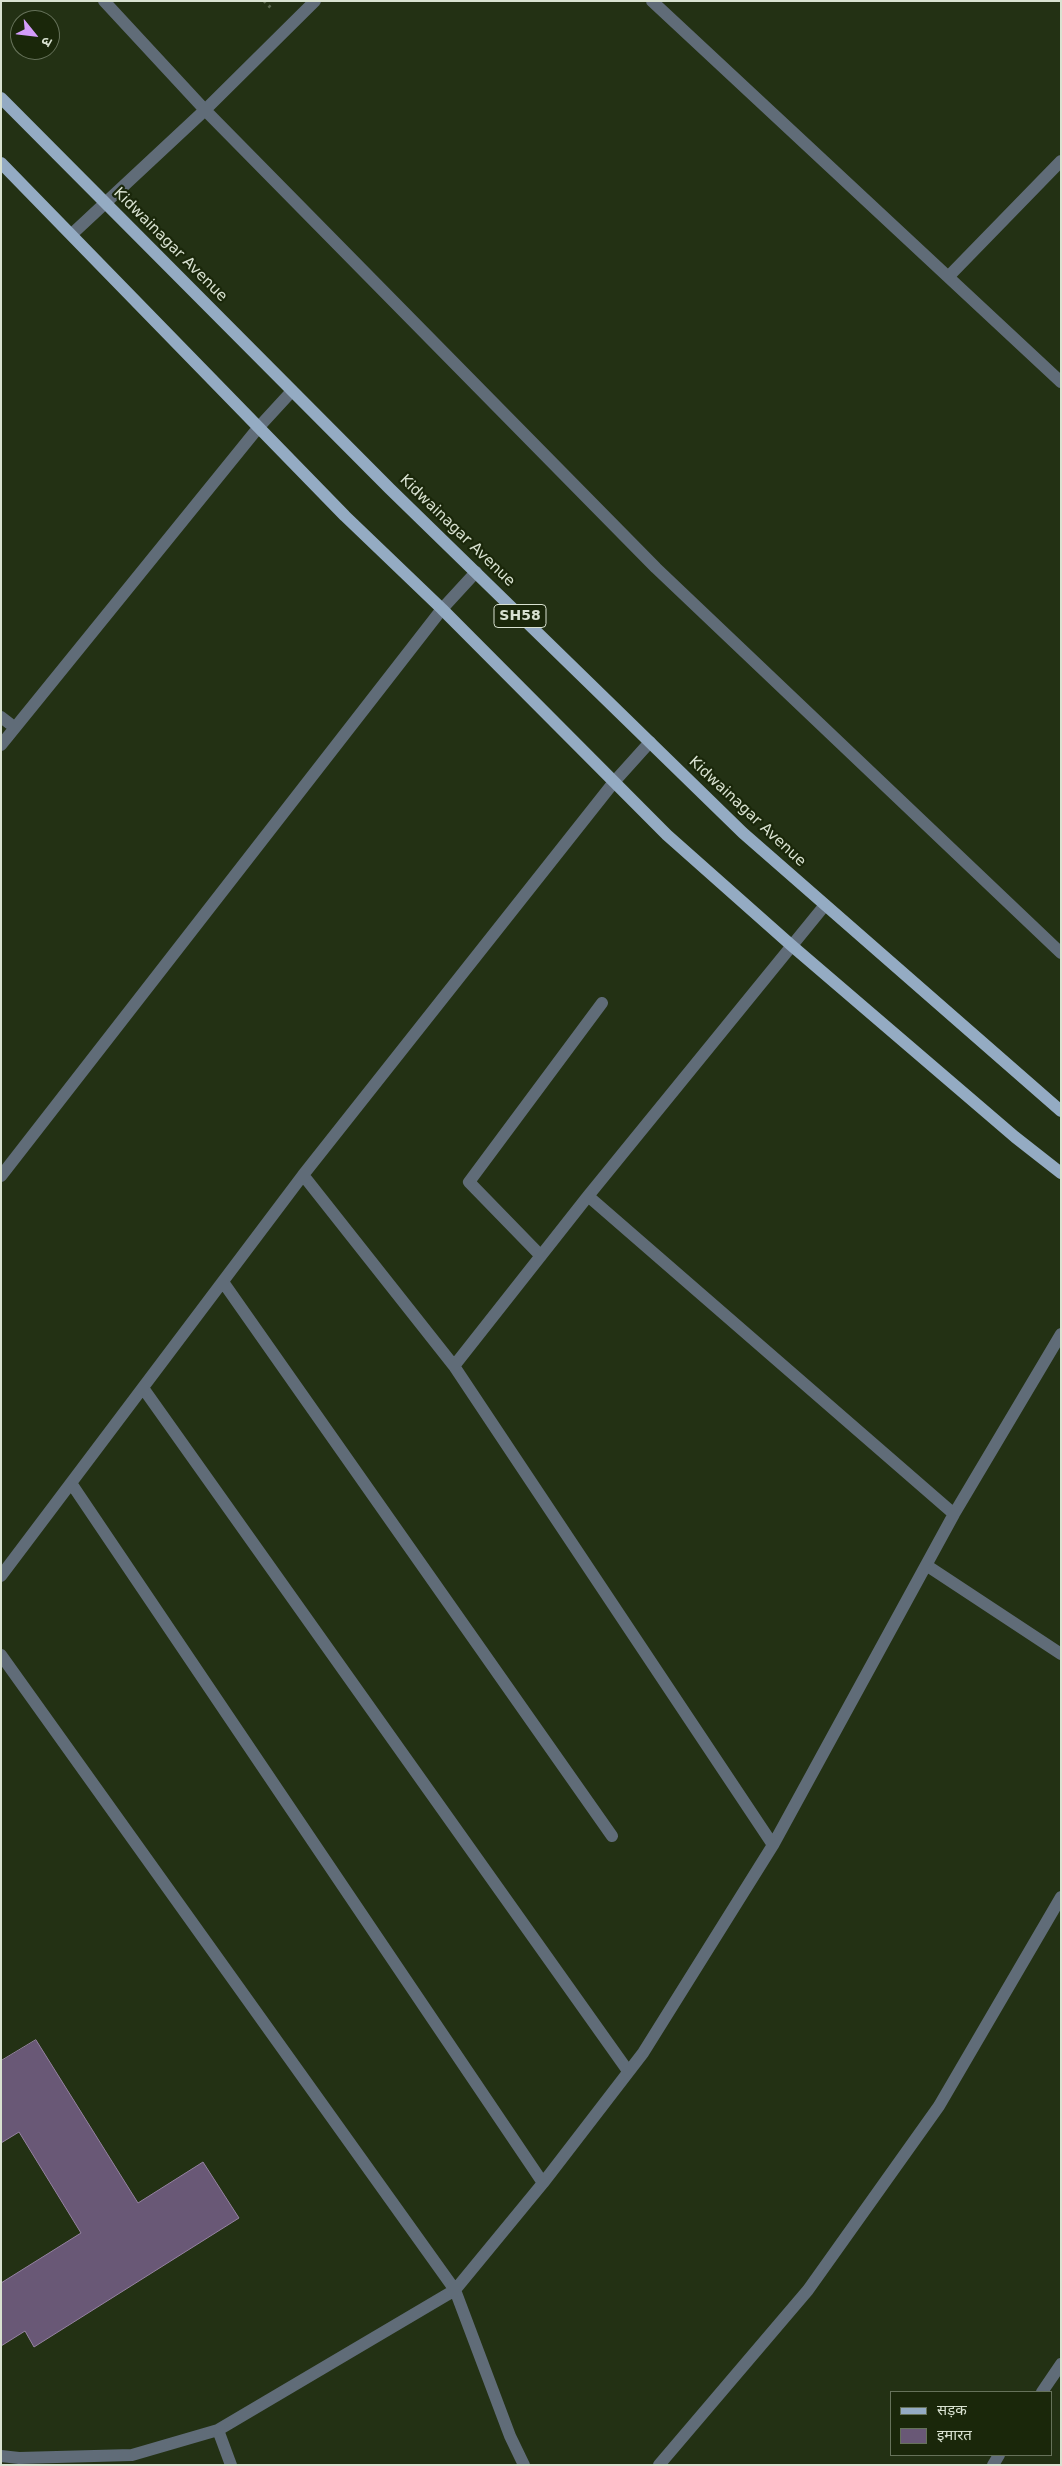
<!DOCTYPE html>
<meta charset="utf-8">
<style>
body{margin:0}
#map{position:relative;width:1062px;height:2466px;overflow:hidden;background:#233114;font-family:"DejaVu Sans","Noto Sans Devanagari",sans-serif}
canvas{display:block}
.frame{position:absolute;inset:0;border:2px solid #d9e2d1;pointer-events:none}
.legend{position:absolute;left:890px;top:2391px;width:162px;height:65px;box-sizing:border-box;background:#1a270a;border:1px solid #66725a;margin:0;padding:6px 9px;list-style:none;font-size:15px;color:#d9e2d1}
.legend li{display:flex;align-items:center;gap:10px;height:25px}
.legend b{width:25px;border:1px solid #66725a}
.north{position:absolute;left:10px;top:10px;width:50px;height:50px;box-sizing:border-box;background:#1a270a;border:1px solid #66725a;border-radius:50%;rotate:119deg;font-size:14px;font-weight:700;line-height:20px;text-align:center;color:#d9e2d1}
.north::after{content:'';display:block;margin:auto;width:18px;height:22px;background:#d49cfb;clip-path:polygon(50% 0,100% 100%,50% 72%,0 100%)}
</style>
<div id="map">
<canvas width="1062" height="2466"></canvas>
<div class="frame"></div>
<ul class="legend">
<li><b style="height:6px;background:#94abc3"></b>सड़क</li>
<li><b style="height:14px;background:#695876"></b>इमारत</li>
</ul>
<div class="north">उ</div>
</div>
<script>
const context = document.querySelector('canvas').getContext('2d');
context.lineJoin = 'round';
function fill(path, color) { context.fillStyle = color; context.fill(path, 'evenodd'); }
function stroke(path, color, width, dash) { context.strokeStyle = color; context.lineWidth = width; context.lineCap = dash ? 'butt' : 'round'; context.setLineDash(dash || []); context.stroke(path); }
function drawText(font, color, halo, rows, align = 'center') {
  context.font = font + ' "DejaVu Sans",sans-serif'; context.lineWidth = 4.5; context.setLineDash([]); context.textBaseline = 'middle'; context.strokeStyle = halo; context.fillStyle = color; for (const [text, x, y, turn = 0] of rows) {
    context.save(); context.translate(x, y); context.rotate((+turn || 0) * Math.PI / 180); context.textAlign = isNaN(turn) ? turn : align; if (halo) context.strokeText(text, 0, 0); context.fillText(text, 0, 0); context.restore();
  }
}
const building = new Path2D(`
 M36 2040 138 2203 203 2162 239 2218 34 2347 25 2331 1 2346V2283L81 2233 19 2132 1 2143V2061Z`);
fill(building, '#695876');
stroke(building, '#9582a2', 1);
stroke(new Path2D(`
 M264 1 271 8`), '#5c684f', 3, [2.5, 4]);
stroke(new Path2D(`
 M104 1 205 110 656 568 1061 953
 M652 1 1061 382
 M72 234 205 110 315 1
 M949 276 1061 161
 M1 717 14 727
 M1 745 258 428 292 391
 M303 1175 454 1366
 M1 1176 442 609 476 572
 M588 1196 954 1514
 M541 1256 469 1182 602 1003
 M223 1282 612 1836
 M143 1388 628 2071
 M71 1483 543 2183
 M926 1565 1061 1654
 M1 1576 303 1175 614 782 650 742
 M1 1655 455 2290 510 2436 524 2465
 M773 1845 454 1366 588 1196 825 905
 M1042 2392 1061 2364
 M218 2430 231 2465
 M1 2456 19 2458 132 2455 218 2430 455 2290 543 2183 643 2053 773 1845 954 1514 1061 1334
 M659 2465 808 2290 939 2106 1061 1897
 M993 2465 999 2455`), '#606c78', 12);
stroke(new Path2D(`
 M1 98 390 489 743 833 1061 1111
 M1 163 345 516 442 609 667 835 791 945 1015 1137 1061 1173`), '#94abc3', 12);
for (const [x, y, w] of [
 [520,616,52]
]) { const box = new Path2D(); box.roundRect(x - w / 2, y - 11.5, w, 23, 4); context.fillStyle = '#1a270a'; context.fill(box); stroke(box, '#d9e2d1', 1); }
drawText('bold 14px', '#d9e2d1', null, [
 ["SH58",520,616]
]);
drawText('15px', '#d9e2d1', '#1a270a', [
 ["Kidwainagar Avenue",170,245,45],
 ["Kidwainagar Avenue",457,531,44],
 ["Kidwainagar Avenue",747,812,43]
]);
</script>
